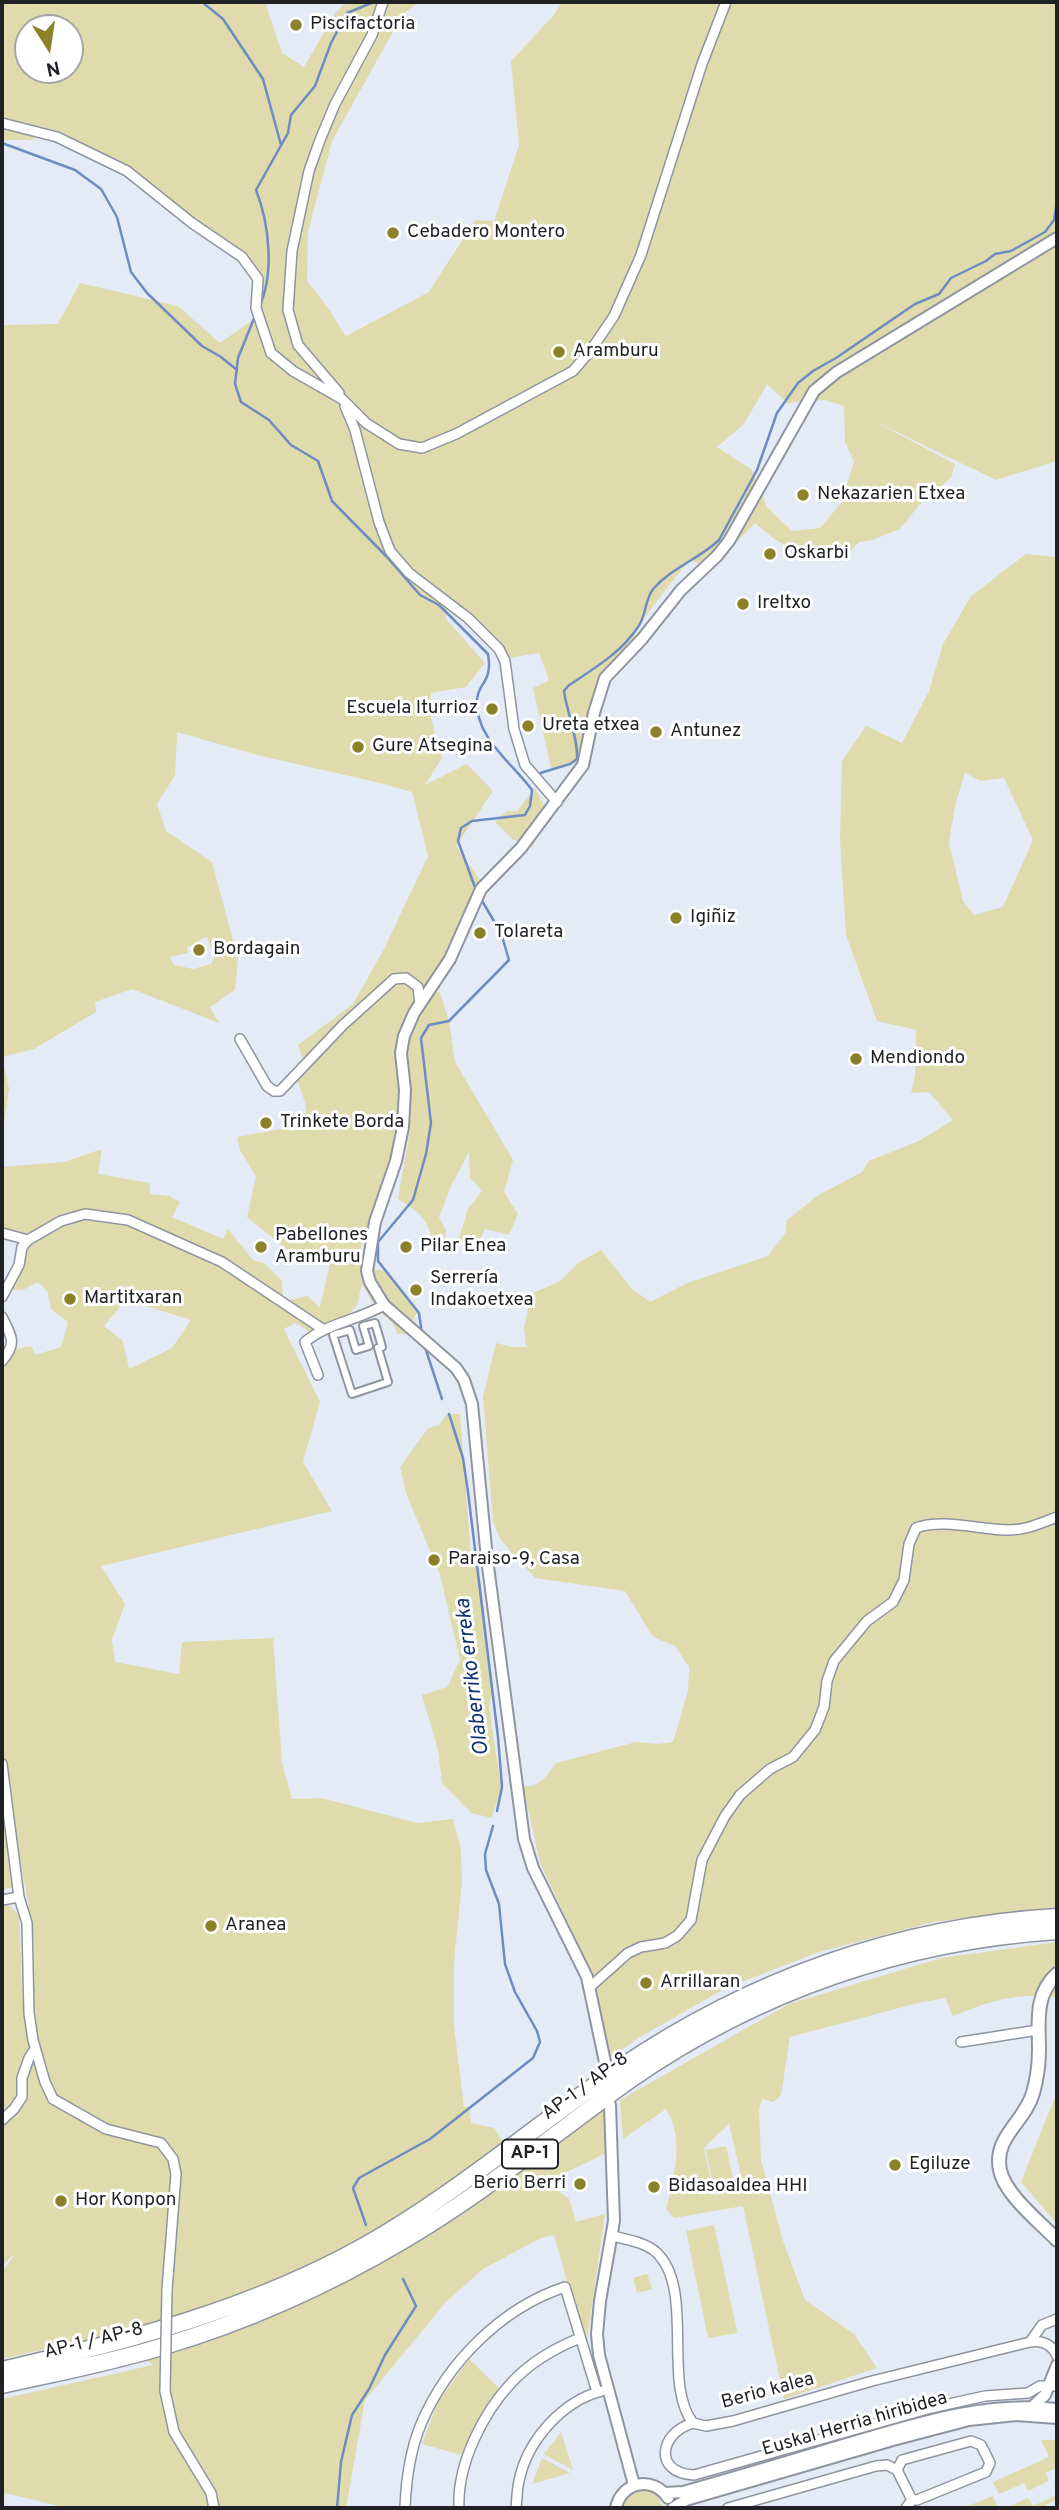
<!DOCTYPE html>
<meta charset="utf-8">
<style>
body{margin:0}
#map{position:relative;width:1059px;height:2510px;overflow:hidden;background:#e4ebf6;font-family:Overpass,sans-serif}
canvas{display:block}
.frame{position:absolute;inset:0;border:4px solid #1f2125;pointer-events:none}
.north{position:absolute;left:14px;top:14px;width:70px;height:70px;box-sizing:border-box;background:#fff;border:2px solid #a5a6a8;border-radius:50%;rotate:168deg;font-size:19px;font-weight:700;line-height:28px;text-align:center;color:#1f2125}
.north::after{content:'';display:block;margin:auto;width:24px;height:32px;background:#8b8129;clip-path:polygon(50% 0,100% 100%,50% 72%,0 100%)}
</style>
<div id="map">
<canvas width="1059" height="2510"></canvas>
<div class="frame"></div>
<div class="north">N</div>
</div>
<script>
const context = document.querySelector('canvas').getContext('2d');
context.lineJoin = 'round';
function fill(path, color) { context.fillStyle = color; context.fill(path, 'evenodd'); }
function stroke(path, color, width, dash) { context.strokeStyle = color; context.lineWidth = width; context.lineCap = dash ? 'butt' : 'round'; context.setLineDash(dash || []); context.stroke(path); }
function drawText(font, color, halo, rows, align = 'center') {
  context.font = font + ' Overpass,sans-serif'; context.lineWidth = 6; context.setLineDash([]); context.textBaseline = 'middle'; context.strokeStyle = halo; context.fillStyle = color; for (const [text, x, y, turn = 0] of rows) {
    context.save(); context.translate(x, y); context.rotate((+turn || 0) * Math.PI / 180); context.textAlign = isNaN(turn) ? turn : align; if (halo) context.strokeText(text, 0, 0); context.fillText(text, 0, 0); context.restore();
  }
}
fill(new Path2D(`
 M2 2H275L266 5 282 53 304 67 336 12 347 2H419L403 14 332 141 308 232 307 281 326 305 346 336 429 292 475 220 494 221 519 145 511 61 553 16 562 2H1057V461L996 480 870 419 955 464 951 478 920 504 900 529 872 540 859 542 847 555 809 558 774 539 755 523 711 568 689 560 633 632 640 646 599 693 583 765 573 762 551 768 533 688 549 680 539 653 508 658 501 644 447 600 446 619 485 663 466 687 431 693 429 711 442 758 425 785 467 764 493 791 456 846 480 880 442 965 428 987 440 993 449 1021 455 1062 513 1160 504 1192 518 1214 509 1235 485 1229 475 1249 465 1248 459 1238 468 1209 482 1191 470 1178 469 1152 451 1186 439 1218 446 1230 444 1251 433 1249C430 1220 421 1213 398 1199L410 1131 398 1133 376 1208 361 1243V1269L385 1270 418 1311 406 1334H397C394 1322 389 1320 380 1312 372 1303 367 1293 362 1283L357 1305 345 1319 313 1334 295 1323 284 1329 320 1402 303 1462 332 1511 101 1566 125 1604 112 1640 115 1662 179 1674 182 1642 273 1638 282 1763 292 1799 322 1798 417 1823 453 1819 461 1849 462 1882 454 1962V2026L464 2107H469L471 2123 494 2128 509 2152 606 2103 612 2150 565 2173 557 2190 569 2199 576 2222 605 2214 587 2340 588 2356 554 2235 541 2238 483 2269 446 2302 365 2400 346 2508H67L5 2493 2 2506V2399L153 2365 110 2334 2 2359V2272L15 2254 2 2265V1904L6 1903 19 1915 22 1986 29 2011C45 1952 20 1863 7 1802L15 1886 2 1890V1361L11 1350 31 1346 35 1355 61 1347 68 1322 51 1309 47 1291 38 1282 23 1290H8L29 1238 2 1229V1167L64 1162 102 1149 98 1174 150 1183V1194L169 1196 180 1202 172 1217 223 1239 228 1229 253 1260 265 1264 282 1281 283 1302 307 1296 320 1307 331 1260 339 1248 316 1255 302 1262 247 1217 256 1177 240 1150 237 1137 287 1128 291 1131 303 1128C311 1111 302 1093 296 1077L312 1064 302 1057 298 1045 353 1004 384 949 428 856 412 792 376 782 261 756 177 732 175 775 157 804 166 831 212 862 238 959 235 990 210 1007 219 1023 132 989 95 1002 96 1012 34 1049 2 1057 9 1089 2 1138V325L58 324 80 283 178 306 220 343 258 316 260 278 244 256 193 220 130 168 61 132 35 125 33 140H2ZM28 28H70V70H28ZM767 384 787 403 825 400 844 406 845 442 854 461 842 502 820 528 792 531 767 507 751 469 717 447 744 424ZM207 937 214 958 211 964 193 969 174 965 170 957 188 953 187 947 200 943 199 940ZM80 1211 114 1216 130 1226 112 1220 59 1218ZM127 1284 136 1303 191 1320 172 1348 129 1369 123 1341 104 1326 125 1301Z
 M1026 554 1057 557V1907L933 1922 819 1952 724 1989 640 2037 605 2062 592 1973 540 1863 523 1786C540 1788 547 1775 556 1763L636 1742 658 1744 673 1742 688 1691 689 1667 675 1646 653 1637 625 1591 535 1578 500 1539 493 1521 483 1397 496 1343 512 1347H529L526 1345 524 1328 531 1294 560 1281 578 1263 601 1250 631 1288 650 1302 687 1283 768 1256 786 1232V1221L817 1196 862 1172 869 1161 919 1141 953 1120 929 1092 911 1093 915 1075 916 1030 877 1021 846 935 840 839 842 761 866 726 902 743 929 691 943 644 971 596ZM965 773 981 781 1004 778 1033 840 1003 907 974 915 963 901 949 843 955 805Z
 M535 788 549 815 532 847 512 839 495 822 507 811H517Z
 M447 1414H460L471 1557 478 1558 493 1690 489 1706 501 1787 492 1818 471 1813 442 1783 438 1750 422 1695 447 1687 460 1660 440 1575 406 1493 400 1467 428 1428 439 1425Z
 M1057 1942V1997C1015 1993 991 2000 953 2016L945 1998 918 2003 790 2037 781 2095 773 2102 762 2099 759 2109 761 2160 783 2241 805 2300 854 2334 877 2368 784 2399 743 2206 674 2218 666 2209C674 2176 685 2140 666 2109L623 2139 620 2100 789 2004 941 1958ZM729 2124 744 2188 714 2195 704 2148Z
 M1057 2092V2224L1021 2182Z
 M726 2146 735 2188 714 2192 706 2150Z
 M714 2225 737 2331V2333L708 2338 686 2231Z
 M647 2274 652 2289 637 2293 633 2278Z
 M469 2359 499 2388 482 2412 461 2455 422 2444 438 2402Z
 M561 2432 573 2470 544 2454Z
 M1041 2440H1057V2468L1045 2473 1049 2481 1028 2491 1024 2483 999 2494 993 2482 1049 2457Z
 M542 2458 570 2473 532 2484Z
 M644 2490 656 2494 664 2508H622C625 2497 632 2491 644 2490Z
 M1057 2495V2499L1040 2508H1006L1028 2498 1033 2506Z
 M993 2496 998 2508H963Z`), '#dfdbac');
stroke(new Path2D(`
 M202 2 223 19 263 79 281 145
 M2 143 75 170 101 189 117 217 131 272 147 293 202 346 221 357 237 370
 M259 307C275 274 269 223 256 190L288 133 291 115 315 86 331 43 347 13 374 2
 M255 316 238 358 235 384 241 402 269 420 291 445 318 461 332 501 387 557 420 595 439 605 488 654C493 683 478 682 477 700 474 736 513 764 532 790L530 806 525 815 472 821 461 828 458 841 476 890
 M537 774 570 764 577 759C578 737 567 713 564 691L568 686C593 669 621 653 638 627 647 615 644 599 654 588 673 567 699 559 719 540L757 470 777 413 798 383 813 371 836 358 915 304 939 294 951 278 986 261 995 254 1011 251 1045 232 1054 220 1057 201
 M422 1334 419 1313 378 1261V1242L413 1200 426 1154 431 1123 421 1038 429 1025 449 1021 509 960 501 933 481 899
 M425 1347 442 1399
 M449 1414 463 1458 468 1492 498 1737 502 1787 497 1811
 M366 2225 353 2188 359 2178 430 2139 533 2058 540 2042 537 2031 515 1992 505 1964 499 1904 486 1870 485 1854 493 1826
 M337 2508 341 2462 352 2415 369 2389 385 2355 416 2306 403 2279`), '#6d8cc1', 2.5);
const pedestrian = new Path2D(`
 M375 1323 382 1347 378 1348 388 1382 352 1394 333 1335 350 1330 356 1350 369 1346 363 1326Z`);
const minor = new Path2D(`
 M2 123 57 137 127 171 192 223 242 257 258 279 256 308 271 353 293 371 342 399 366 423 399 444 422 448 456 434 573 371 591 350 614 316 641 255 702 64 726 2
 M339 393 298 345 288 310 292 251 309 171 320 140 335 104 372 35 383 2
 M345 406 355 430 379 522 390 551 409 573 468 618 499 649 505 661 514 729 525 765 557 802
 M240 1039 267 1086 274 1091H280L343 1025 394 979 406 978 418 987 420 1004
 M2 1233 28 1240
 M2 1297 19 1265 22 1247 28 1240 61 1221 85 1214 128 1220 222 1262 324 1330
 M2 1317C12 1337 17 1343 2 1361
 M318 1375 305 1342C327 1323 359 1320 384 1305
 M2 1764 19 1897 27 1923 29 2013 33 2040 45 2082 53 2099 106 2129 161 2143 173 2159 176 2174 167 2290
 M2 1900 19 1897
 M590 1987 628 1953 641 1947 665 1943 677 1936 691 1920 702 1860 725 1816 740 1795 770 1769 793 1757 815 1730 824 1707 827 1681 834 1661 867 1621 893 1602 904 1580 909 1544 916 1528C941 1518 982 1530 1009 1530 1027 1530 1041 1523 1057 1517
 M961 2042 1038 2030
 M2 2120 14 2109 22 2097V2078L29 2058 35 2049
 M612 2236C626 2239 647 2243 657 2253 695 2290 662 2384 693 2423L706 2426 733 2421 872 2381 1030 2342C1042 2340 1052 2344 1057 2356
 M1030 2342 1042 2325 1057 2319
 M165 2391 174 2432 211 2493 214 2508
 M693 2423C659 2433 653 2473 694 2475L931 2408 985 2396 1028 2393 1040 2386H1057
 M405 2508C406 2480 410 2451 421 2424 447 2363 501 2308 565 2287L597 2392
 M459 2508C457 2464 483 2413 512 2382 531 2362 555 2348 580 2338
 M516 2508C517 2499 517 2489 519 2481 527 2441 562 2401 602 2391
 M728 2508 876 2466 887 2465 897 2470
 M906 2508 912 2500H917L986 2472 990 2463 981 2445 971 2441 902 2460 897 2470 912 2500`);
const tertiary = new Path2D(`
 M605 2062 587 1977 533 1868 524 1839 487 1559 472 1404 464 1380 456 1368 384 1305 370 1282 367 1271 375 1222 396 1161 403 1127 405 1090 401 1053 404 1036 414 1013 450 959 481 889 521 848 583 765 594 713 605 678 642 639 681 590 717 556 729 541 814 391 837 372 1057 238
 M610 2105 614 2221 600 2301 597 2334 599 2355 634 2485
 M1032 2407 1045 2395 1057 2365
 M665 2493 683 2492C736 2477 790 2461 843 2445 912 2425 984 2400 1057 2409
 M616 2508C621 2482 653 2475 668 2498
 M673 2508 686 2500 893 2440 969 2420 1016 2415 1057 2418`);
const secondary = new Path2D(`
 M1057 1974C1034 1995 1039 2022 1039 2050 1039 2064 1037 2079 1033 2093 1025 2122 993 2137 1000 2170 1005 2195 1040 2222 1057 2240`);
const motorway = new Path2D(`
 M2 2370C128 2341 252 2309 366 2245 456 2194 534 2126 620 2068 751 1979 899 1926 1057 1917
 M2 2385C55 2373 109 2363 161 2347 245 2322 326 2286 402 2241 483 2194 555 2133 631 2079 758 1991 903 1941 1057 1931`);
stroke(pedestrian, '#8f95a0', 10);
stroke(minor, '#8f95a0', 12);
stroke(tertiary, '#8f95a0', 14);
stroke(secondary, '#8f95a0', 16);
stroke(motorway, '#8f95a0', 19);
stroke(pedestrian, '#fff', 6);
stroke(minor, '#fff', 9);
stroke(tertiary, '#fff', 10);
stroke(secondary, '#fff', 12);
stroke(motorway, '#fff', 16);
const minorBridge = new Path2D(`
 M165 2391 167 2290`);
stroke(minorBridge, '#8f95a0', 12, []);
stroke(minorBridge, '#fff', 9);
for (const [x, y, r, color] of [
 [296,25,7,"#8b8129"],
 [393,233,7,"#8b8129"],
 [559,352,7,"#8b8129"],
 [803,495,7,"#8b8129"],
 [770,554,7,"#8b8129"],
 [743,604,7,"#8b8129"],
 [492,709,7,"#8b8129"],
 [528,726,7,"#8b8129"],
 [656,732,7,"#8b8129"],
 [358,747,7,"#8b8129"],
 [676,918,7,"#8b8129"],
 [480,933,7,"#8b8129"],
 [199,950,7,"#8b8129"],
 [856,1059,7,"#8b8129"],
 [266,1123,7,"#8b8129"],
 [261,1247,7,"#8b8129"],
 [406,1247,7,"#8b8129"],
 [416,1290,7,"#8b8129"],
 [70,1299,7,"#8b8129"],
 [434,1560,7,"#8b8129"],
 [211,1926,7,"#8b8129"],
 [646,1983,7,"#8b8129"],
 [895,2165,7,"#8b8129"],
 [580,2184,7,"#8b8129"],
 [654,2187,7,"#8b8129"],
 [61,2201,7,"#8b8129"]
]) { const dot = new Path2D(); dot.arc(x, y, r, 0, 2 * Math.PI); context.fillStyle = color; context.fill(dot); stroke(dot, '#fff', 2.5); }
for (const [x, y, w] of [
 [530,2154,56]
]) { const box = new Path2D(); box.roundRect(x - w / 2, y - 14.5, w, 29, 5); context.fillStyle = '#fff'; context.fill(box); stroke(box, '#1f2125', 2); }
drawText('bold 18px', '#1f2125', null, [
 ["AP-1",530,2154]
]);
drawText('19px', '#1f2125', '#fff', [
 ["Piscifactoria",310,25],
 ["Cebadero Montero",407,233],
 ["Aramburu",573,352],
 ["Nekazarien Etxea",817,495],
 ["Oskarbi",784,554],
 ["Ireltxo",757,604],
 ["Escuela Iturrioz",478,709,"right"],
 ["Ureta etxea",542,726],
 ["Antunez",670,732],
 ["Gure Atsegina",372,747],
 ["Igiñiz",690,918],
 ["Tolareta",494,933],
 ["Bordagain",213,950],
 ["Mendiondo",870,1059],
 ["Trinkete Borda",280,1123],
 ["Pabellones",275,1236],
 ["Aramburu",275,1258],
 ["Pilar Enea",420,1247],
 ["Serrería",430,1279],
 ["Indakoetxea",430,1301],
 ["Martitxaran",84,1299],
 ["Paraiso-9, Casa",448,1560],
 ["Aranea",225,1926],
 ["Arrillaran",660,1983],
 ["Egiluze",909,2165],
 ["Berio Berri",566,2184,"right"],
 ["Bidasoaldea HHI",668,2187],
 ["Hor Konpon",75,2201]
], 'left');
drawText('19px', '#1f2125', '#fff', [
 ["AP-1 / AP-8",586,2087,-36],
 ["AP-1 / AP-8",94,2342,-14],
 ["Berio kalea",768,2392,-15],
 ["Euskal Herria hiribidea",855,2425,-16]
]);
drawText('italic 21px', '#0e3171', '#fff', [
 ["Olaberriko erreka",474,1677,-97]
]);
</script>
